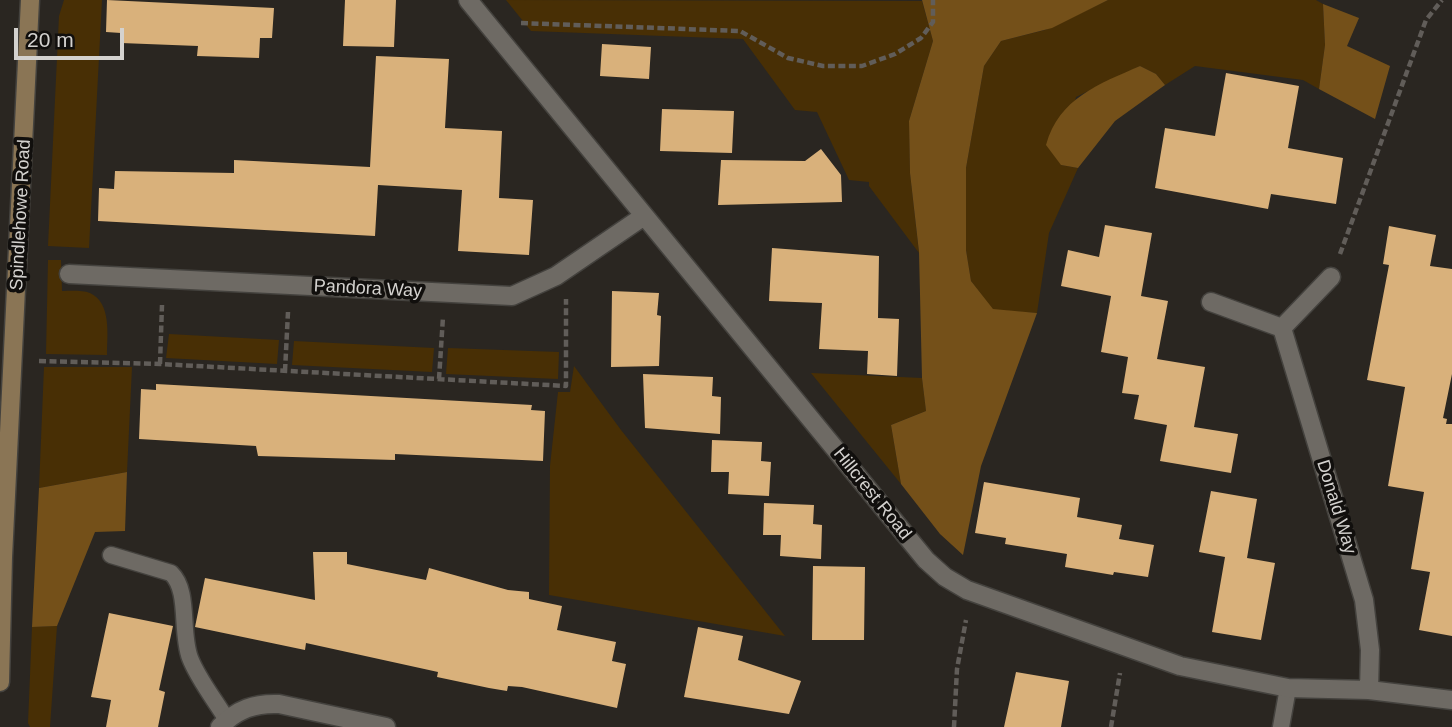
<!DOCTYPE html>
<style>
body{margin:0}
#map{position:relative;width:1452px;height:727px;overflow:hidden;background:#2a2621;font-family:Helvetica,sans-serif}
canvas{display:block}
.scale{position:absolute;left:14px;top:28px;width:110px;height:32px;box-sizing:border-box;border:4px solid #d4d2cf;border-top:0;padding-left:9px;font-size:21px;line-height:24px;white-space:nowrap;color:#d4d2cf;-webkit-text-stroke:5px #110f0d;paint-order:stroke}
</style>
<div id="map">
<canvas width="1452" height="727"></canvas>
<div class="scale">20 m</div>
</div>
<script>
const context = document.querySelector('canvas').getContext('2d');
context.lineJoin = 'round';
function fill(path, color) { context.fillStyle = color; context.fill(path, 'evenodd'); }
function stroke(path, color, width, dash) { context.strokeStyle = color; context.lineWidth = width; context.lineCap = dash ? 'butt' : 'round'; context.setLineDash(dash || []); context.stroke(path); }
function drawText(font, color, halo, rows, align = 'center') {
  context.font = font + ' Helvetica,sans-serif'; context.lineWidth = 7; context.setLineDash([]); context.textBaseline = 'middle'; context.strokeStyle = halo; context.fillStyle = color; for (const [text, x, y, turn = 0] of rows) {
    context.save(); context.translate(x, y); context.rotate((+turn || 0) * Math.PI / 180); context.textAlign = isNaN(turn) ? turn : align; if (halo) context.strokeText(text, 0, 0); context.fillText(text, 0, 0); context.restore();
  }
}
fill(new Path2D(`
 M64 0H102L89 248 48 246 59 16Z
 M506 0 922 1 933 41 909 121 910 173 919 253 869 186V182L849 180 817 112 795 110 743 39 531 31Z
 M1108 0H1316L1323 4 1325 45 1319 89 1303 80 1195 66 1165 85 1156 74 1140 66 1076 97 1061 165 1078 168 1049 233 1037 313 993 310 971 281 966 250V168L984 66 1001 41 1045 30Z
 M48 260H61L62 291C70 291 82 290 90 293 112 303 107 336 107 355L46 354Z
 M169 334 279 340 277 364 166 358Z
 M294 341 434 348 432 372 292 365Z
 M448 348 559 352 558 379 446 374Z
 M574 366 621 430 785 636 549 595 550 466 558 392H570Z
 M44 367H132L127 472 39 488Z
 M811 373 922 378 926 411 891 425 901 484Z
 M57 626 50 727H30L28 723 32 627Z`), '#482f05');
fill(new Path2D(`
 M922 0H1108L1052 28 1001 41 984 66 966 168V250L971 281 993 309 1037 313 981 466 963 555 940 534 901 484 891 425 926 411 922 378 919 252 910 173 909 121 933 41Z
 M1323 4 1359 18 1347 46 1390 66 1375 119 1319 89 1325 45Z
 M1140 66 1156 74 1165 85 1115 121 1078 168 1061 165 1046 145C1059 98 1099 84 1140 66Z
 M127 472 125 531 95 532 57 626 32 627 39 488Z`), '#745019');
fill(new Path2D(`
 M107 0 274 8 272 38H260L259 58 197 56 198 46 121 43V33L106 32Z
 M345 0H396L394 47 343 46Z
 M602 44 651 47 649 79 600 76Z
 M376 56 449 59 445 128 502 131 499 198 533 200 529 255 458 251 462 190 378 185 375 236 98 221 99 188 114 189 115 171 234 173V160L370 167Z
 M1226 73 1299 86 1288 148 1343 158 1336 204 1271 194 1268 209 1155 188 1165 128 1215 136Z
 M662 109 734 111 732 153 660 151Z
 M821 149 841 175 842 202 718 205 721 160 805 161Z
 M1105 225 1152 233 1141 296 1168 301 1157 359 1205 367 1194 427 1238 434 1231 473 1160 461 1167 425 1134 419 1139 395 1122 393 1128 357 1101 352 1111 296 1061 286 1068 250 1099 257Z
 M1389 226 1436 235 1430 266 1452 269V374L1443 418 1447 419 1446 424H1452V636L1419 630 1430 572 1411 569 1424 492 1388 486 1405 387 1367 380 1389 265 1383 264Z
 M772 248 879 256 878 318 899 319 897 376 867 374 868 351 819 349 822 303 769 301Z
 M612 291 659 293 657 315 661 316 659 366 611 367Z
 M643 374 713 377 712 396 721 397 720 434 645 428Z
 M156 384 532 405 531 410 545 411 543 461 395 454V460L258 456 256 446 139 439 141 389 156 390Z
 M712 440 762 442 761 461 771 462 769 496 728 494 729 472H711Z
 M984 482 1080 498 1077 517 1122 525 1119 539 1154 545 1148 577 1114 572 1113 575 1065 567 1067 554 1005 544 1006 538 975 533Z
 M1211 491 1257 499 1247 558 1275 563 1261 640 1212 632 1225 557 1199 552Z
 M764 503 814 505 813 524 822 525 821 559 780 556 781 535H763Z
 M313 552H347V564L426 580 429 568 508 590 529 592V599L562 606 557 630 616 642 612 661 626 664 617 708 522 687 508 686 507 691 489 688 437 677 438 672 306 643 305 650 195 627 205 578 315 600Z
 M813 566 865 567 864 640H812Z
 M109 613 173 626 159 690 165 692 158 727H106L111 700 91 697Z
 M698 627 743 636 738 660 801 681 789 714 684 697Z
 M1016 672 1069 681 1061 727H1004Z`), '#d9b17b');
const lane = new Path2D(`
 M111 555 171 573C190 591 180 631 190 658 198 679 215 700 227 720
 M1281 727 1288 688`);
const street = new Path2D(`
 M468 0 926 560 945 577 967 590 1180 666 1288 688 1369 690 1452 700
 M69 274 512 296 556 276 644 216
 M1211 302 1282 328 1331 277
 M1282 328 1364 600 1370 650 1369 690
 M220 727C237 709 255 703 279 704L386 727`);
const secondary = new Path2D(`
 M0 682 3 557 30 0`);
stroke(lane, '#44423e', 19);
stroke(street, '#44423e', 21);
stroke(secondary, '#44423e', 21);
stroke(new Path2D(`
 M521 23 740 31 788 58 823 66H862L895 54 921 38 933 22V0
 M1340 254 1426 20 1442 0
 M39 361 160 364 566 386V299
 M160 364 162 305
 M285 371 288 312
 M439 379 443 317
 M954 727 957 669 966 620
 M1111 727 1120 673`), '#615d59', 4.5, [7, 3.5]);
stroke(lane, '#6e6a64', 16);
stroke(street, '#6e6a64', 18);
stroke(secondary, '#8a7555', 18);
drawText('18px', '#d4d2cf', '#110f0d', [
 ["Spindlehowe Road",21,215,-87],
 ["Pandora Way",368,289,3],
 ["Hillcrest Road",872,494,51],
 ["Donald Way",1336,507,73]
]);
</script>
